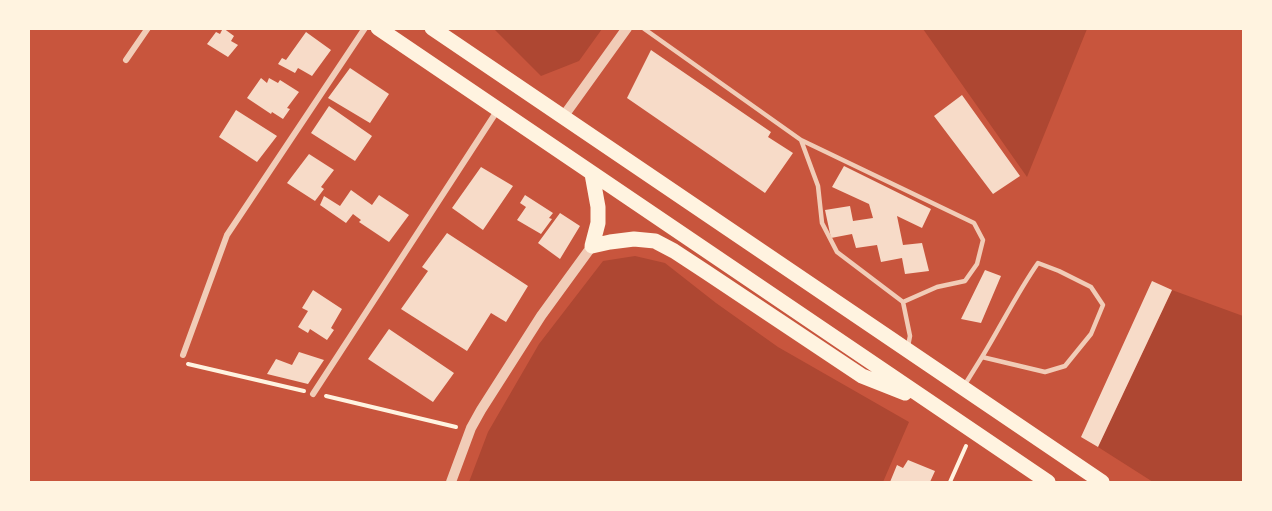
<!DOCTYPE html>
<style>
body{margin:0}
#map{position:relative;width:1272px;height:511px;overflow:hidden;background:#c8553d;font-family:"Archivo Narrow",sans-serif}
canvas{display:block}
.frame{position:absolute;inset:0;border:30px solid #fff3e0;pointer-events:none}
</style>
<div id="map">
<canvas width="1272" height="511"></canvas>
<div class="frame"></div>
</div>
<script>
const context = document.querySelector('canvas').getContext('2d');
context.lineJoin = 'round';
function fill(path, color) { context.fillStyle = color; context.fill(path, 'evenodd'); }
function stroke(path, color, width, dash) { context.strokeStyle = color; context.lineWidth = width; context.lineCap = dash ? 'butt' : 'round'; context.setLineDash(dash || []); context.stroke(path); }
fill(new Path2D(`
 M494 29H602L579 61 541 76Z
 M923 29H1087L1027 177Z
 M635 256 665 263 716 303 778 347 909 422 883 482H469L488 432 539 344 603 261Z
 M1172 290 1243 316V482H1153L1098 447Z`), '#ae4732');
fill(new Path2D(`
 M223 28 234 36 231 41 238 45 228 57 207 44 216 32 220 34Z
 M306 32 331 50 312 76 298 68 295 73 278 64 282 58 286 60Z
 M651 50 771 132 768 137 793 153 765 193 627 98Z
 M350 68 389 94 370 123 328 98Z
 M261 78 267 83 269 78 278 83 280 80 299 92 287 108 290 109 283 119 272 112 271 114 247 98Z
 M962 95 1020 176 993 194 934 116Z
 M329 106 372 136 355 161 311 133Z
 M236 110 277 136 257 162 219 137Z
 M309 154 334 170 321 187 324 189 315 201 287 183Z
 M844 166 931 209 922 228 897 216 903 245 922 243 929 271 905 274 902 258 881 262 877 245 856 248 852 234 831 238 825 210 850 206 853 221 873 218 869 204 832 187Z
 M481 167 513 186 483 230 452 208Z
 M351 190 372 205 379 195 409 215 389 242 359 222 361 220 353 214 346 223 320 205 324 196 340 206Z
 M525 195 553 213 549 218 552 219 541 234 517 220 526 207 520 203Z
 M560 213 580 226 560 259 538 243Z
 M447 233 528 286 506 322 491 313 467 351 401 309 428 271 422 267Z
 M985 270 1001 276 981 323 961 319Z
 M1152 281 1172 290 1098 447 1081 437Z
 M313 290 342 309 331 328 334 330 327 340 310 329 308 333 298 327 308 311 302 308Z
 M389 329 454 373 433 402 368 359Z
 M299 352 324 360 308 384 267 374 276 359 292 365Z
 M908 460 935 471 930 482H890L897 465 903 468Z`), '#f7dbc8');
stroke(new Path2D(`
 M188 364 304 391
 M326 396 456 427
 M950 482 966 446`), '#fff3e0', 4);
stroke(new Path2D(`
 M643 28 801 140 818 186 822 223 837 252 903 302 910 336 908 346
 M801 140 974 223 983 240 977 264 965 281 937 287 903 302
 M964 386 982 357 1045 372 1065 366 1091 334 1103 305 1091 287 1059 271 1038 263C1017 293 1001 326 982 357`), '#f1ccb7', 4.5);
stroke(new Path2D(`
 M126 60 148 28
 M183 355 227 235 365 28
 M313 394 497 111`), '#f1ccb7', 6);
stroke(new Path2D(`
 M563 117 627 28
 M451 482 471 428 481 410 541 316 592 246`), '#f1ccb7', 10);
stroke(new Path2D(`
 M378 28 1048 482
 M432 28 1102 482
 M592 174 598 207V223L592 246 610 242 634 239 655 241 674 251 706 272 862 376 905 393`), '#fff3e0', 15);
</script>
